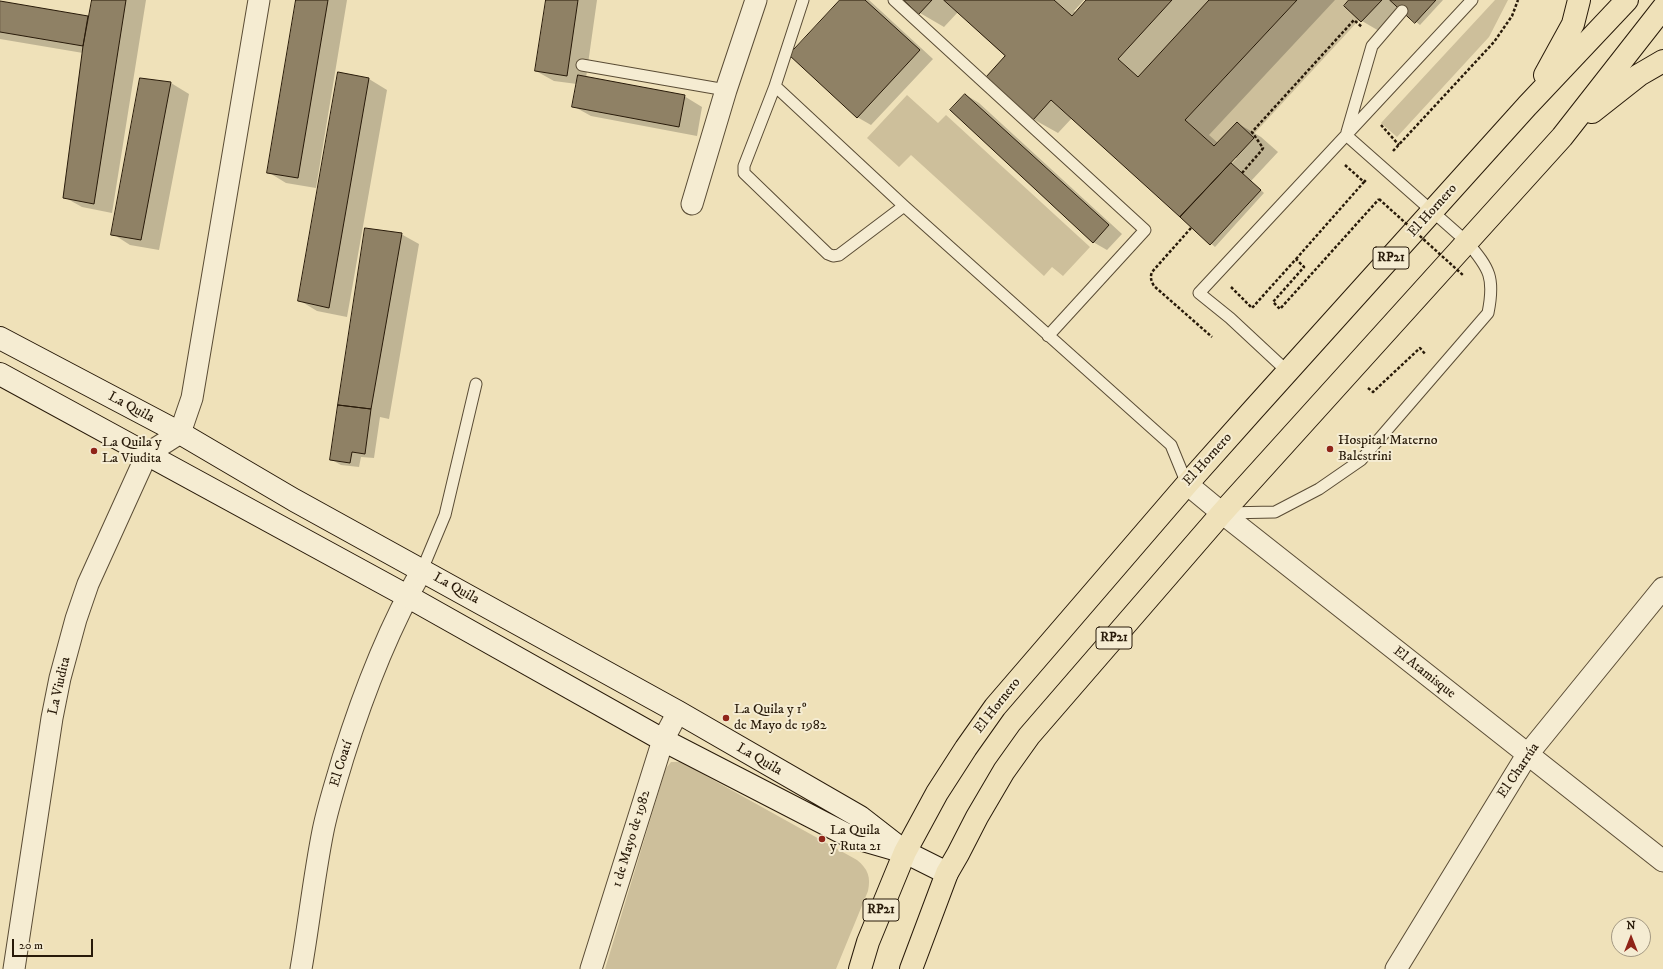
<!DOCTYPE html>
<meta charset="utf-8">
<style>
body{margin:0}
#map{position:relative;width:1663px;height:969px;overflow:hidden;background:#efe1b9;font-family:"IM FELL DW Pica",serif}
canvas{display:block}
.north{position:absolute;left:1611px;top:917px;width:40px;height:40px;box-sizing:border-box;background:#f5ecd2;border:1px solid #a39882;border-radius:50%;rotate:0deg;font-size:11px;font-weight:700;line-height:16px;text-align:center;color:#281a09}
.north::after{content:'';display:block;margin:auto;width:14px;height:18px;background:#8f2418;clip-path:polygon(50% 0,100% 100%,50% 72%,0 100%)}
.scale{position:absolute;left:12px;top:939px;width:81px;height:18px;box-sizing:border-box;border:2px solid #281a09;border-top:0;padding-left:5px;font-size:12px;line-height:14px;white-space:nowrap;color:#281a09;-webkit-text-stroke:3px #f5ecd2;paint-order:stroke}
</style>
<div id="map">
<canvas width="1663" height="969"></canvas>
<div class="north">N</div>
<div class="scale">20 m</div>
</div>
<script>
const context = document.querySelector('canvas').getContext('2d');
context.lineJoin = 'round';
function fill(path, color) { context.fillStyle = color; context.fill(path, 'evenodd'); }
function stroke(path, color, width, dash) { context.strokeStyle = color; context.lineWidth = width; context.lineCap = dash ? 'butt' : 'round'; context.setLineDash(dash || []); context.stroke(path); }
function drawText(font, color, halo, rows, align = 'center') {
  context.font = font + ' "IM FELL DW Pica",serif'; context.lineWidth = 4; context.setLineDash([]); context.textBaseline = 'middle'; context.strokeStyle = halo; context.fillStyle = color; for (const [text, x, y, turn = 0] of rows) {
    context.save(); context.translate(x, y); context.rotate((+turn || 0) * Math.PI / 180); context.textAlign = isNaN(turn) ? turn : align; if (halo) context.strokeText(text, 0, 0); context.fillText(text, 0, 0); context.restore();
  }
}
fill(new Path2D(`
 M1297 0H1349L1344 6 1359 20 1252 136 1237 122 1214 146 1185 120Z
 M1495 0H1508L1489 37 1397 137 1381 123Z
 M907 95 938 123 946 115 1090 247 1063 276 1052 267 1044 276 911 155 899 167 867 138Z
 M671 762H681L857 860C868 869 871 877 868 891L836 969H605L665 771 667 767Z`), '#cdbf9b');
fill(new Path2D(`
 M93 0H146L112 213 82 207 64 197 83 53 0 39V2L89 18Z
 M297 0H347L316 188 286 183 268 172Z
 M547 0H597L586 78 684 96 702 107 697 136 591 116 573 106 577 84 554 81 536 71Z
 M842 0H869L933 59 871 125 857 117Z
 M905 0H1084L1074 11 1076 13 1087 0H1335L1209 135 1218 143 1237 123 1261 137 1278 152 1251 181 1264 193 1215 247 1072 118 1058 133 1033 119 1006 56 958 12 944 27 920 13ZM1234 158H1237L1228 167 1227 166Z
 M1350 0H1443L1420 25 1406 14 1386 35 1362 21Z
 M339 73 369 79 387 90 347 317 317 311 299 300Z
 M141 79 171 83 189 94 159 250 130 245 113 234Z
 M966 95 979 103 1122 234 1107 250 1093 242Z
 M401 234 419 244 389 419 380 417 374 458 361 457 359 467 341 465 332 460Z`), '#0003');
const building = new Path2D(`
 M92 0H126L94 204 63 198 83 46Z
 M296 0H328L298 178 267 173Z
 M546 0H578L567 76 535 71Z
 M840 0H865L920 50 857 118 789 55Z
 M904 0H932L919 14Z
 M944 0H1054L1072 16 1086 0H1172L1118 59 1138 77 1209 0H1297L1185 120 1214 146 1237 122 1254 138 1180 217 1051 100 1033 120 986 77 1005 56Z
 M1349 0H1382L1361 22 1344 6Z
 M1390 0H1436L1415 23Z
 M0 1 88 16 83 46 0 32Z
 M338 72 369 78 329 308 298 301Z
 M578 75 685 95 679 127 572 107Z
 M140 78 171 82 141 240 111 235Z
 M965 94 1109 225 1093 243 950 110Z
 M1231 163 1261 190 1210 245 1180 217Z
 M365 228 402 233 371 409 338 405Z
 M338 405 371 409 365 454 352 452 350 463 330 460Z`);
fill(building, '#8f8165');
stroke(building, '#281a09', 1);
const service = new Path2D(`
 M803 0 775 86 904 206 1171 445 1187 484
 M894 0 1145 230 1048 336
 M582 65 726 90
 M775 86 744 166V173L828 254 833 256 839 255 904 206
 M1347 132 1372 46 1402 11
 M1288 372 1230 318 1199 293 1472 0
 M1224 513 1275 512 1319 489 1361 460 1488 313C1495 278 1490 269 1467 242L1346 135
 M422 570 445 515 476 384`);
const minor = new Path2D(`
 M692 204 726 90 756 0
 M1187 484 1222 513 1663 861
 M14 969 52 718 60 678 76 619 88 584 147 454 180 433 192 398 259 0
 M301 969C309 923 314 876 323 831 328 806 336 782 343 758 363 694 388 629 422 570
 M591 969 663 740 678 712
 M1396 969 1527 755 1663 588`);
const secondary = new Path2D(`
 M0 338 180 433 294 500 678 712 860 817 905 852 947 873
 M0 374 407 596 663 740 849 836 894 849`);
const primary = new Path2D(`
 M1545 75 1573 24 1579 0
 M1592 112 1639 75 1663 61
 M860 969 868 942 905 852 937 793 966 748 995 707 1187 484 1253 410 1527 106 1627 0
 M911 969 947 873 958 854 977 817 1004 771 1029 736 1222 513 1562 137 1663 8`);
stroke(service, '#5a4c35', 13);
stroke(minor, '#5a4c35', 23);
stroke(secondary, '#281a09', 24);
stroke(primary, '#281a09', 24);
stroke(new Path2D(`
 M1381 125 1399 145
 M1393 151 1494 42 1512 16 1518 0
 M1345 165 1364 182 1366 180
 M1242 173 1261 151 1263 148 1252 132 1354 20 1362 27
 M1191 228 1152 272C1150 277 1151 281 1154 286L1212 337
 M1296 259 1364 182
 M1231 287 1252 308 1296 259 1304 267 1273 302 1280 309 1379 199
 M1368 388 1373 392 1420 348 1426 355`), '#281a09', 2.5, [3, 2]);
stroke(service, '#f5ecd2', 11);
stroke(minor, '#f5ecd2', 21);
stroke(secondary, '#f5ecd2', 22);
stroke(primary, '#efe1b9', 22);
stroke(new Path2D(`
 M1379 199 1464 276`), '#281a09', 2.5, [3, 2]);
for (const [x, y, r, color] of [
 [1330,449,4,"#8f2418"],
 [94,451,4,"#8f2418"],
 [726,718,4,"#8f2418"],
 [822,839,4,"#8f2418"]
]) { const dot = new Path2D(); dot.arc(x, y, r, 0, 2 * Math.PI); context.fillStyle = color; context.fill(dot); stroke(dot, '#f5ecd2', 1.5); }
for (const [x, y, w] of [
 [1391,258,36],
 [1114,638,36],
 [881,910,36]
]) { const box = new Path2D(); box.roundRect(x - w / 2, y - 11, w, 22, 3); context.fillStyle = '#f5ecd2'; context.fill(box); stroke(box, '#281a09', 1); }
drawText('bold 13px', '#281a09', null, [
 ["RP21",1391,258],
 ["RP21",1114,638],
 ["RP21",881,910]
]);
drawText('14px', '#281a09', '#f5ecd2', [
 ["El Hornero",1433,211,-48],
 ["La Quila",131,408,28],
 ["El Hornero",1208,460,-48],
 ["La Quila",456,589,29],
 ["El Atamisque",1424,673,38],
 ["La Viudita",60,686,-77],
 ["El Hornero",998,706,-52],
 ["La Quila",759,760,30],
 ["El Coatí",342,764,-73],
 ["El Charrúa",1519,771,-56],
 ["1 de Mayo de 1982",632,839,-73]
]);
drawText('14px', '#281a09', '#f5ecd2', [
 ["Hospital Materno",1338,441],
 ["Balestrini",1338,457],
 ["La Quila y",102,443],
 ["La Viudita",102,459],
 ["La Quila y 1º",734,710],
 ["de Mayo de 1982",734,726],
 ["La Quila",830,831],
 ["y Ruta 21",830,847]
], 'left');
</script>
